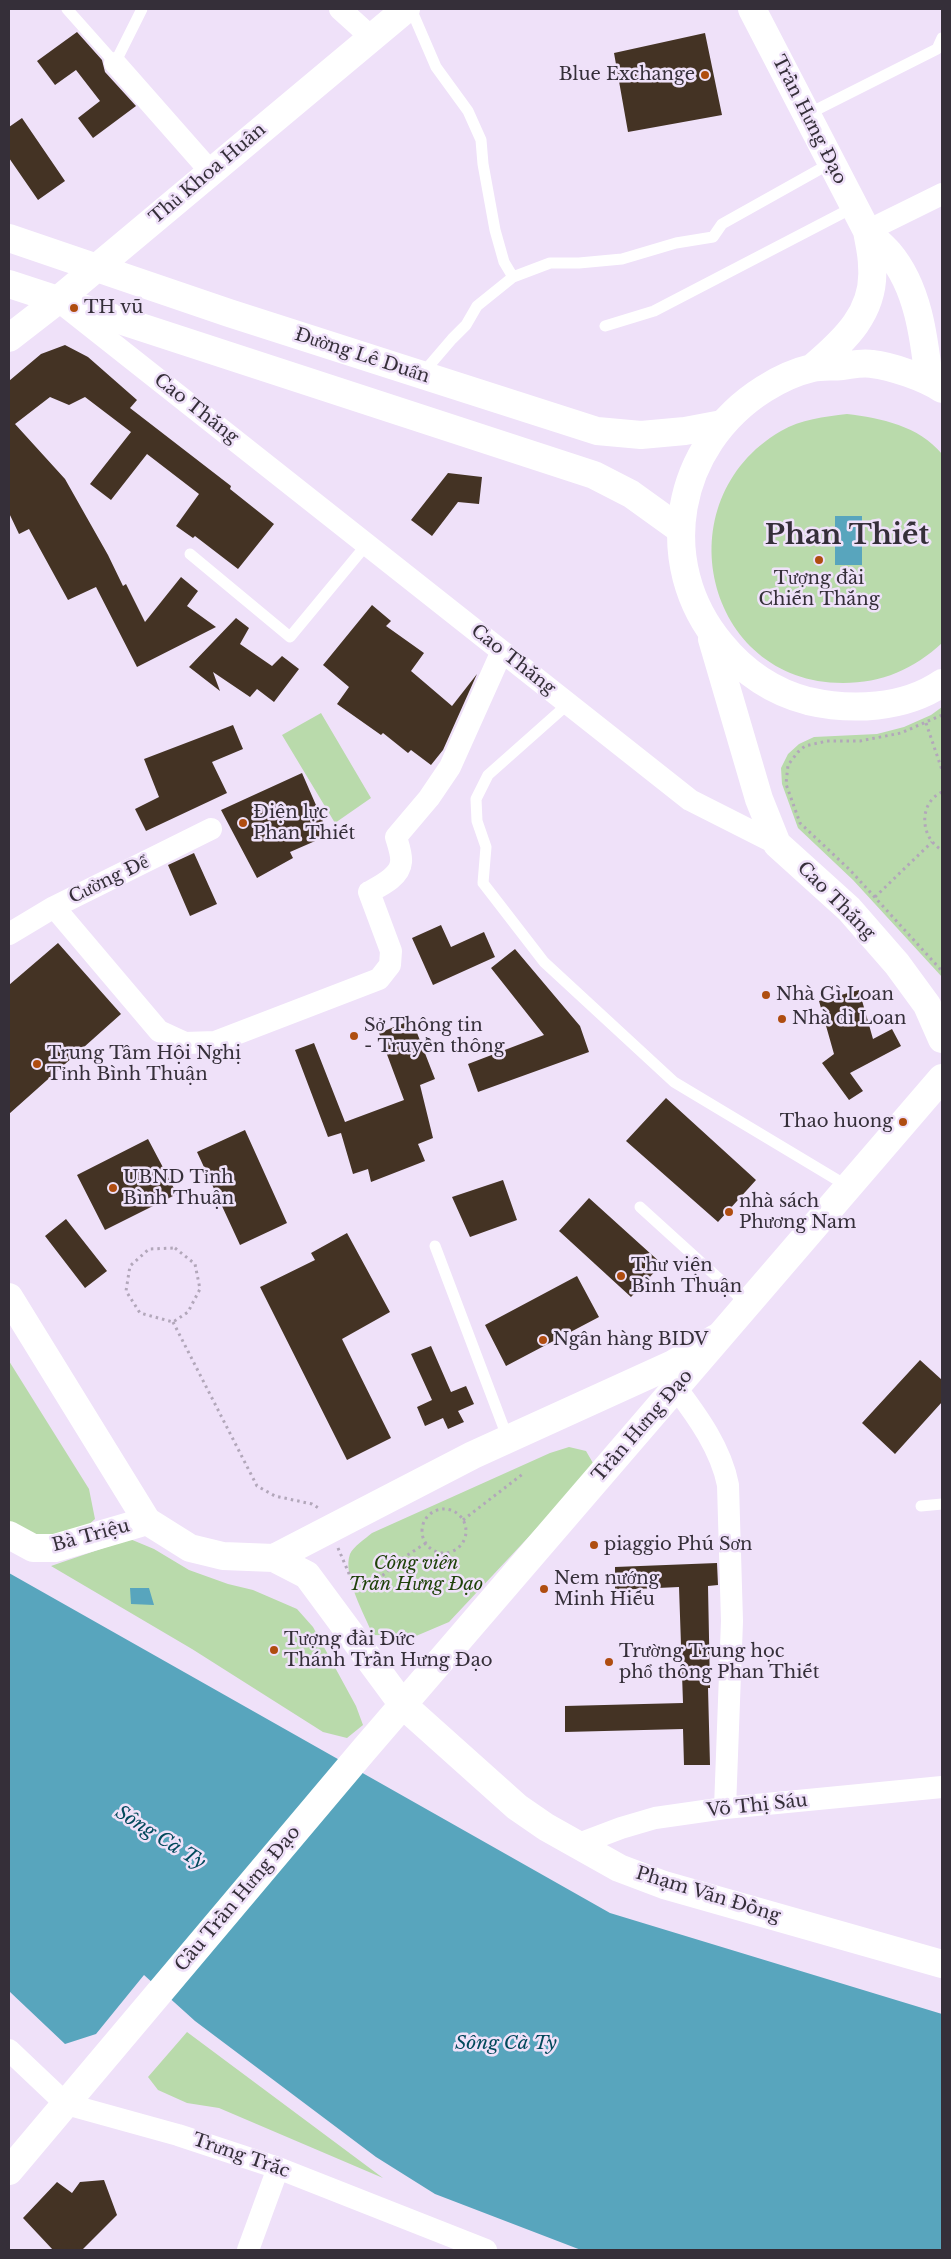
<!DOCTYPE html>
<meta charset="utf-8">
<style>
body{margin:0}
#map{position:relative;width:951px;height:2259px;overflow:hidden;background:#efe1f9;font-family:"Libre Baskerville",serif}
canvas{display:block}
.frame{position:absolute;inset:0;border:10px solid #352f39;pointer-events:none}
</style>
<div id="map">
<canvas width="951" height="2259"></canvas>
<div class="frame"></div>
</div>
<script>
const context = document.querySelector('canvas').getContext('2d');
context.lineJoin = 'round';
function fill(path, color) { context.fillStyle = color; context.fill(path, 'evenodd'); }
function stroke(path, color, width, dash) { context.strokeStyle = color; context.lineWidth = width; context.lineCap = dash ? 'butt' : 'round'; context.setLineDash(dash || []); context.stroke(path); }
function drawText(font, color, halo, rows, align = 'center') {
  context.font = font + ' "Libre Baskerville",serif'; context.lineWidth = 5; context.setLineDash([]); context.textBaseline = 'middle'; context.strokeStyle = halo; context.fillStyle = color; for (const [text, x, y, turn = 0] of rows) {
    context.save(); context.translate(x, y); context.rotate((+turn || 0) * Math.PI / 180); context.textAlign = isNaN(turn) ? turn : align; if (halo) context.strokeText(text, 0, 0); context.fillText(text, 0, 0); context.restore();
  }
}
fill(new Path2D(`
 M847 414C881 418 919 426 942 454V643C914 669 882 683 843 683 705 683 662 500 781 431 801 419 824 417 847 414Z
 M942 707V977L853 880 798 828 782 784 781 768 788 754 799 744 814 737 877 734 904 727 931 715Z
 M321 713 371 798 335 823 282 735Z
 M9 1361 89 1489 95 1519 66 1545 9 1526Z
 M569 1447 586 1451 593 1463 581 1481 449 1622 416 1636 373 1635C365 1616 342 1575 350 1554 353 1547 366 1538 372 1533L550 1453Z
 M130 1539 154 1549 189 1570 228 1584 253 1590 297 1609 313 1627 356 1706 363 1725 347 1738 323 1732 192 1649 51 1566Z
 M187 2032 383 2178 219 2108 187 2103 158 2090 148 2077Z`), '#b9daab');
fill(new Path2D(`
 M835 516H862V565H835Z
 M9 1573 610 1913 942 2014V2250H581L435 2194 376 2157 195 2021 144 1975 96 2034 65 2044 9 1991Z
 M130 1588H149L154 1605 131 1604Z`), '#58a5bd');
fill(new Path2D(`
 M77 32 102 60 105 72 136 106 93 138 78 118 100 101 76 70 55 85 37 61Z
 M705 33 722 115 628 132 614 53Z
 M22 118 65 181 38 200 9 158V127Z
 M65 345 88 357 137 400 130 408 231 486 230 489 274 524 238 569 195 536 193 538 176 526 199 494 147 454 111 500 90 484 131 432 85 397 69 405 50 397 15 424 65 479 108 555 123 586 126 584 145 622 181 577 198 591 187 606 216 627 137 667 96 587 68 600 29 529 19 534 9 513V381L41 354Z
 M448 473 482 477 479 504 458 502 432 536 411 520Z
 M372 605 391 621 386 626 424 653 411 671 452 706 477 674 443 750 431 765 411 750 408 753 383 733 381 735 337 704 349 687 323 665Z
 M236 618 249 628 240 644 272 666 282 656 299 669 274 702 257 689 250 697 213 672 220 691 189 667Z
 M233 725 243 749 212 762 227 793 146 831 135 809 159 797 144 759Z
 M302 773 329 835 290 852 293 858 257 878 221 810Z
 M194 853 217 904 190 916 168 865Z
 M441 925 451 947 484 932 495 957 433 985 412 938Z
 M58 943 121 1014 9 1114V985Z
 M515 949 580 1026 589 1052 478 1092 468 1064 544 1035 491 968Z
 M859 990 873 1039 892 1029 901 1046 850 1073 863 1091 849 1100 822 1063 834 1054 819 1001Z
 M412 1020 435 1079 420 1085 433 1138 418 1144 425 1161 371 1182 368 1169 353 1174 341 1133 328 1137 295 1050 314 1043 345 1122 404 1100 379 1033Z
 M666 1098 756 1180 718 1222 626 1141Z
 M245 1130 287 1223 240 1245 197 1152Z
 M148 1139 177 1194 105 1230 77 1175Z
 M503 1180 517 1220 470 1237 452 1197Z
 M589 1198 662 1264 631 1297 559 1231Z
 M66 1219 107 1271 85 1288 45 1236Z
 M347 1233 390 1312 342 1339 391 1438 347 1460 260 1287 315 1260 311 1253Z
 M577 1276 599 1317 506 1366 485 1325Z
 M431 1346 451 1392 466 1386 474 1404 458 1411 464 1422 448 1429 443 1418 425 1426 417 1407 432 1400 411 1354Z
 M920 1360 942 1380V1402L895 1454 862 1423Z
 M717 1563 718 1585 708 1586 710 1688H708L710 1765H684L683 1729 565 1732V1706L683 1703 679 1587 615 1590V1567Z
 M104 2180 117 2215 82 2250H53L23 2218 57 2182 72 2193 80 2182Z`), '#443324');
stroke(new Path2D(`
 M942 715 901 733 860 741H827L805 746 798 752 788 765 786 784 800 823 850 870 942 971
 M926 723 942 770
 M942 792C918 803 920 838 942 850
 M875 897 932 842
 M175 1248 195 1264 200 1289 188 1312 173 1322 140 1313 126 1291 130 1266 149 1249Z
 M173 1322 257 1486 275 1496 312 1504 320 1509
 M422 1531a22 22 0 1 1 44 0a22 22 0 1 1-44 0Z
 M463 1520 524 1473
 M338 1548 356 1590 365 1591 400 1560 426 1543`), '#b2a7ba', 3, [2.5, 4]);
stroke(new Path2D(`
 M67 9 115 63 142 9
 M411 9 436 67 468 111 481 140 483 164 495 230 504 262 513 277
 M806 115 937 49 942 38
 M605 326 654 311 854 207
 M422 374 452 339 466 325 477 306 513 277 550 263H579L622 259 676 243 713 237 722 224 831 163
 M190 554 290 637 367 544
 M568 704 488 775 476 799 477 821 486 847 483 883 544 962 674 1082 849 1187
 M640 1207 748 1305
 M435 1246 508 1439
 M921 1506 942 1504`), '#fff', 11);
stroke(new Path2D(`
 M340 9 371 37
 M115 63 211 172
 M867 231 942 194
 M65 306 690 800 777 844
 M54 907 159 1031 185 1043 215 1042 379 979 390 965 391 951 369 892C380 886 400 877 401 862 402 855 398 844 396 837L429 798 450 767 502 651
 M9 934 54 907 211 829
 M676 1388C698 1417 721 1449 728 1485L732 1621 725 1808
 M576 1845 621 1828 655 1818 725 1808 942 1787
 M9 2050 66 2104 178 2135 278 2168 486 2250
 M248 2250 278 2168`), '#fff', 22);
stroke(new Path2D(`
 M9 238 229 313 597 431 641 435 685 431 722 424
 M9 284 594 475 631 494 681 530
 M9 338 58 300 406 9
 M9 1297 147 1521 190 1548 223 1556 274 1558 307 1575 403 1705 517 1807 546 1827 619 1868 664 1885 942 1964
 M9 1535 33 1548H55L147 1521
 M274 1558 473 1455 673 1364 716 1338`), '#fff', 28);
stroke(new Path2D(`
 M752 9 867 231C874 239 882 245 889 253 918 287 924 337 929 380
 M812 368C844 341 876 312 872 266 872 254 869 243 867 231
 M942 389C926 378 891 366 872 364 862 362 851 365 842 366 832 367 821 366 812 368 795 372 778 380 764 389 675 445 653 563 721 644 743 671 773 692 808 701 851 711 904 709 942 683
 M712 639 759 799 777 844 849 909 897 964 927 1005 942 1039
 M9 2171 363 1751 942 1078`), '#fff', 28);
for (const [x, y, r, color] of [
 [705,75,5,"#af4d10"],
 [74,308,5,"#af4d10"],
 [819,560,5,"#af4d10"],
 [243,823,5,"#af4d10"],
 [766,995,5,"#af4d10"],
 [782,1019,5,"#af4d10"],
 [354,1036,5,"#af4d10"],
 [37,1064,5,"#af4d10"],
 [903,1122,5,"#af4d10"],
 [113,1188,5,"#af4d10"],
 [729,1212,5,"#af4d10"],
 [621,1276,5,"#af4d10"],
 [543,1340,5,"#af4d10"],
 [594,1545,5,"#af4d10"],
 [544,1589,5,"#af4d10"],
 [274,1650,5,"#af4d10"],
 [609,1662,5,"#af4d10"]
]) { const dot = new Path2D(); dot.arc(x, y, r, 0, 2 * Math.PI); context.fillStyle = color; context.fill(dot); stroke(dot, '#efe1f9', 2); }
drawText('18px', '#352f39', '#efe1f9', [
 ["Blue Exchange",695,75,"right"],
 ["TH vũ",84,308],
 ["Tượng đài",819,579,"center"],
 ["Chiến Thắng",819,600,"center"],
 ["Điện lực",253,813],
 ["Phan Thiết",253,834],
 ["Nhà Gì Loan",776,995],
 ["Nhà dì Loan",792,1019],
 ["Sở Thông tin",364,1026],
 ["- Truyền thông",364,1047],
 ["Trung Tâm Hội Nghị",47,1054],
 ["Tỉnh Bình Thuận",47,1075],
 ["Thao huong",893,1122,"right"],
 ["UBND Tỉnh",123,1178],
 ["Bình Thuận",123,1199],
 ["nhà sách",739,1202],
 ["Phương Nam",739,1223],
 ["Thư viện",631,1266],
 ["Bình Thuận",631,1287],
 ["Ngân hàng BIDV",553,1340],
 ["piaggio Phú Sơn",604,1545],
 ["Nem nướng",554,1579],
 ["Minh Hiếu",554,1600],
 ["Tượng đài Đức",284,1640],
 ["Thánh Trần Hưng Đạo",284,1661],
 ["Trường Trung học",619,1652],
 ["phổ thông Phan Thiết",619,1673]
], 'left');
drawText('18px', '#352f39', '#efe1f9', [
 ["Trần Hưng Đạo",809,120,63],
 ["Thủ Khoa Huân",208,174,-40],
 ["Đường Lê Duẩn",362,356,18],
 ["Cao Thắng",196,409,38],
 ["Cao Thắng",513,660,38],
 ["Cường Để",109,880,-26],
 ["Cao Thắng",836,901,45],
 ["Trần Hưng Đạo",643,1426,-49],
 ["Bà Triệu",91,1536,-15],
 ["Võ Thị Sáu",757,1806,-6],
 ["Phạm Văn Đồng",708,1895,17],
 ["Cầu Trần Hưng Đạo",238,1899,-50],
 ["Trưng Trắc",241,2156,19]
]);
drawText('italic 18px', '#1f420a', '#efe1f9', [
 ["Công viên",416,1564],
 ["Trần Hưng Đạo",416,1585]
]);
drawText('italic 19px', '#02495b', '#efe1f9', [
 ["Sông Cà Ty",160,1838,32],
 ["Sông Cà Ty",506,2044]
]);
drawText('bold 28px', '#352f39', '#efe1f9', [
 ["Phan Thiết",847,536]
]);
</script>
